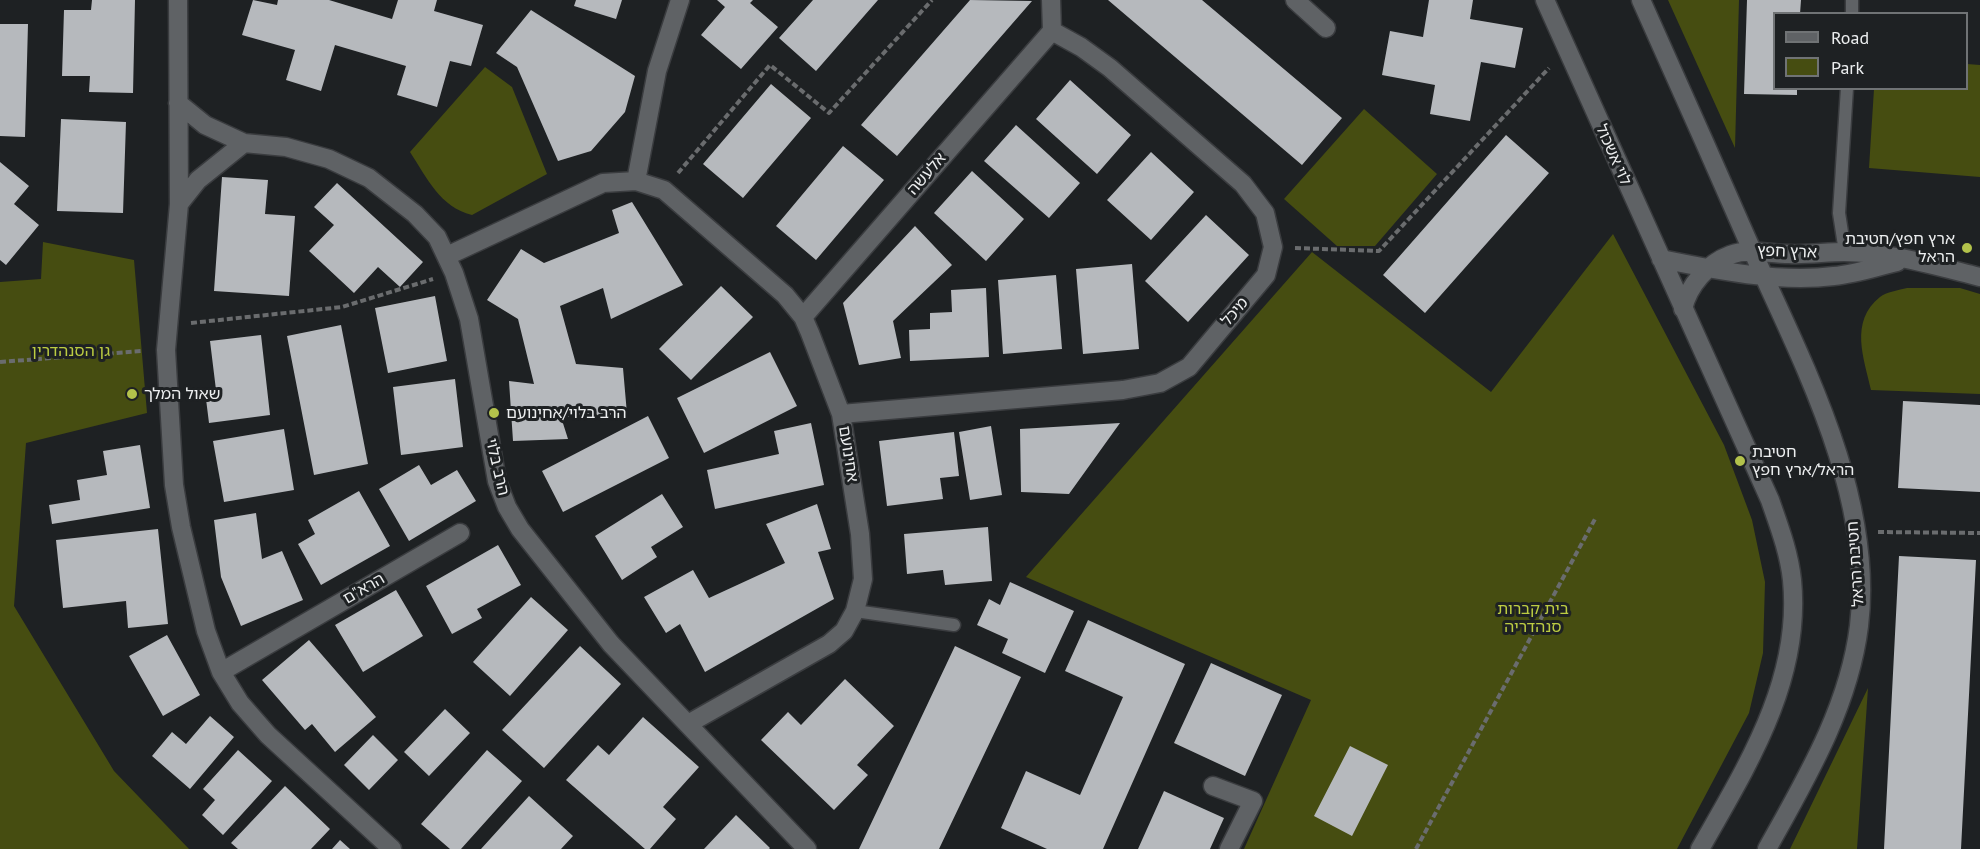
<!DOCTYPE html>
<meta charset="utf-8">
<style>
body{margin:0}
#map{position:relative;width:1980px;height:849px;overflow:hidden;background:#1e2123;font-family:"PT Sans",sans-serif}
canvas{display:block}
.legend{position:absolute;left:1773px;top:12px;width:195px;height:78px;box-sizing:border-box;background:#1e2123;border:2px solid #707375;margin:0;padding:8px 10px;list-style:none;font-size:18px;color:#eceeef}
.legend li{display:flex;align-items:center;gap:12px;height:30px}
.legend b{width:30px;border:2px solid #707375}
</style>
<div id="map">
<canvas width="1980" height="849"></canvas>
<ul class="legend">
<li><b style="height:8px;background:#5f6265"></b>Road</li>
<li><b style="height:16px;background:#464d11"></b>Park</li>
</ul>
</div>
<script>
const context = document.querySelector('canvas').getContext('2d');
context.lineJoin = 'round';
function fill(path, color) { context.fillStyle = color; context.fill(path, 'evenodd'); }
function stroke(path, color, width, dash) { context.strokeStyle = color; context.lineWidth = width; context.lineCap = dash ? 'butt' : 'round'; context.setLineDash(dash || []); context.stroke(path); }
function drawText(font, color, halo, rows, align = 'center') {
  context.font = font + ' "PT Sans","Noto Sans Hebrew",sans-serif'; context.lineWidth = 6; context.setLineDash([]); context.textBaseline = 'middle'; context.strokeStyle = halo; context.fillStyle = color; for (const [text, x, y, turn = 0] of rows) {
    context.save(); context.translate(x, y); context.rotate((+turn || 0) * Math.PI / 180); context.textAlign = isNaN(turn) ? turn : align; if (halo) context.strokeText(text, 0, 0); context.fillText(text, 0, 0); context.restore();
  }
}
fill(new Path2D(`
 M1668 0H1739L1735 148Z
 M1967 64 1980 65V177L1869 168 1874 89 1966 88Z
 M485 67 512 87 547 174 472 215C440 207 427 178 410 152Z
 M1364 109 1437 174 1375 246H1337L1284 199Z
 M1613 234 1724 445 1752 520 1765 582 1763 653 1749 713 1677 849H1244L1311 700 1026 577 1312 252 1491 392Z
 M43 242 134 260 147 413 26 443 14 606 114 771 189 849H0V282L41 279Z
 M1907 288H1960L1980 294V394L1871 390C1864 358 1849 322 1880 297 1886 292 1899 290 1907 288Z
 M1868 688 1857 849H1790Z`), '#464d11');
fill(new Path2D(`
 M92 0H135L133 93 89 92 90 76H62L64 10H91Z
 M253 0 277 5 278 0H329L392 19 398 0H437L434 11 483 25 471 66 450 61 437 107 397 95 406 66 335 45 321 91 286 80 295 50 242 35Z
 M576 0H622L616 19 574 6Z
 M717 0H753L750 3 778 27 741 69 701 35 725 7Z
 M813 0H878L816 71 779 38Z
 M970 0 1032 1 897 156 861 125Z
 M1108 0H1202L1342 118 1302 165Z
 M1429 0H1473L1470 19 1523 28 1515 68 1481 62 1470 121 1430 114 1435 85 1382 75 1390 31 1423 37Z
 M1747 0H1801L1800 14H1774V88H1797V95L1744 94Z
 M531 10 635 76 625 112 591 151 558 161 517 67 496 53Z
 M0 24H28L25 137 0 136Z
 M1070 80 1131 135 1097 174 1036 119Z
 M771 84 811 118 743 198 703 164Z
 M61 119 126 122 123 213 57 211Z
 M1016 125 1080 183 1049 218 984 161Z
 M1506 135 1549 173 1425 313 1383 275Z
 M843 146 884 180 816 260 776 226Z
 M1151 152 1194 192 1151 240 1107 200Z
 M0 162 29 186 14 204 39 225 6 265 0 260Z
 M972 171 1024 219 986 261 934 213Z
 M222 177 268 180 265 214 295 216 289 296 214 291Z
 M337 183 423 262 400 287 378 267 354 293 309 251 334 225 314 207Z
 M632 202 683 285 611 319 603 288 560 306 576 364 623 368 627 414 561 417 568 439 513 441 509 381 534 384 518 319 487 300 521 249 544 263 619 233 612 210Z
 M1206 215 1249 255 1188 322 1145 281Z
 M915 226 952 265 893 321 901 358 859 365 843 303Z
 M1132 264 1139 349 1083 354 1076 269Z
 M1056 275 1062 349 1003 354 998 280Z
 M721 286 753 317 691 380 659 349Z
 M986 288 989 357 910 361 909 330 930 329V313L952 312 951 290Z
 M435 296 447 361 388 373 375 308Z
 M341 325 368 464 314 475 287 336Z
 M261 335 270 415 209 423 205 391 216 390 210 341Z
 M770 352 797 406 704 453 677 398Z
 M455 379 463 447 401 455 393 387Z
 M1903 401 1980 405V492L1898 488Z
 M648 416 669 458 563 512 542 471Z
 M811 423 824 485 715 509 707 470 779 454 774 431Z
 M1120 423 1069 494 1021 492 1020 429Z
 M991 426 1002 495 970 500 959 432Z
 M284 429 294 490 224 502 213 441Z
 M954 432 959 476 940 478 943 499 887 506 879 441Z
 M140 445 150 508 52 524 49 505 80 500 77 480 107 475 103 451Z
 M419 465 431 485 457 470 476 501 409 541 379 489Z
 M359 491 390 546 321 585 298 544 315 534 308 520Z
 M662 494 683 527 651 547 657 557 622 580 595 536Z
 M817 504 831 549 818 552 834 599 705 672 680 624 666 633 644 597 693 570 709 598 785 563 766 524Z
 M256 513 262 559 282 551 303 600 241 626 221 577 214 520Z
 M988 527 992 581 945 585 943 570 907 574 904 534Z
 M158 529 168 624 128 628 126 601 63 608 56 540Z
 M498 545 521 585 477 609 482 618 452 634 426 586Z
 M1899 556 1976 560 1961 849H1884Z
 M1010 582 1074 611 1045 673 1002 653 1008 639 977 625 989 599 1000 605Z
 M396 590 423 636 363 672 335 625Z
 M531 597 568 630 510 696 473 662Z
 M1088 620 1185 664 1103 849H1047L1001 828 1026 771 1080 795 1123 697 1065 671Z
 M167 635 200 695 163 716 129 656Z
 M309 640 376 717 335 752 312 724 305 730 262 680Z
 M580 646 621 684 544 768 502 730Z
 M955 646 1021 677 939 849H859Z
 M1211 663 1282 695 1245 776 1174 743Z
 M845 679 894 726 857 765 868 775 834 810 761 740 788 712 801 725Z
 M445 709 470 733 429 776 404 752Z
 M210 716 234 737 190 789 152 756 172 732 186 744Z
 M643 717 699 767 663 807 676 819 650 849H645L566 780 598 745 609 755Z
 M373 735 398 760 369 790 344 765Z
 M1350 746 1388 765 1352 836 1314 816Z
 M238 750 272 781 223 835 202 815 215 800 203 789Z
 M487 750 522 781 461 849H450L421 824Z
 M285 786 330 829 311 849H238L231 843Z
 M1164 791 1224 818 1210 849H1138Z
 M529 796 573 836 561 849H481Z
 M736 815 770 848 769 849H704Z
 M340 840 350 849H332Z`), '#b6b9bd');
const lane = new Path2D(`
 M1852 14V0
 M1845 252 1839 213 1847 88
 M855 611 954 625`);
const street = new Path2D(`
 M178 0 179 204 166 350 174 485 181 527 206 631 221 672 240 703 268 735 392 849
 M1051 0 1052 31
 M1295 0 1326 28
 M178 103 205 125 244 143 286 147 329 159 369 178 415 214 437 237 454 273 469 319 497 481 507 507 520 529 611 644 807 849
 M636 181 657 71 680 0
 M179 204 198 180 244 143
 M447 256 603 183 636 181 664 190 785 295 803 317 810 333 841 414 860 534 863 579 855 611 844 631 829 644 688 724
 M803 317 1052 31
 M841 414 1123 390 1160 383 1189 367 1266 275 1273 247 1265 213 1243 184 1110 68 1081 47 1052 31
 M221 672 460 533
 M1213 786 1253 801 1229 849`);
const secondary = new Path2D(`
 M1545 0 1770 500C1779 526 1789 552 1792 580 1802 680 1747 766 1700 849
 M1641 0C1677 80 1712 159 1747 239 1799 356 1875 494 1859 626 1849 707 1806 779 1767 849
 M1661 259C1715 270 1778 283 1834 276 1855 274 1876 267 1897 262
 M1683 309C1688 286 1708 263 1730 255 1750 248 1768 254 1789 254 1808 255 1826 252 1844 252 1890 252 1936 266 1980 277`);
stroke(lane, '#3a3c3f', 15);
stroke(street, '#3a3c3f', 21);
stroke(secondary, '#3a3c3f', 21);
stroke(new Path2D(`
 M678 173 770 65 829 113 932 0
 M1295 248 1379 251 1549 68
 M191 323 342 307 433 279
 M0 362 142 351
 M1878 532 1980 533
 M1416 849 1595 519`), '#6a6c6e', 4, [6, 3]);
stroke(lane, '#5f6265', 12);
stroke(street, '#5f6265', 18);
stroke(secondary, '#5f6265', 18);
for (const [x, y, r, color] of [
 [1967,248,6,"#b3c24b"],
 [132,394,6,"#b3c24b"],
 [494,413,6,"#b3c24b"],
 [1740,461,6,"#b3c24b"]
]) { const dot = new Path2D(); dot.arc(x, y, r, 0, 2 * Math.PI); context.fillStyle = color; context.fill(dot); stroke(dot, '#1e2123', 2); }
drawText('16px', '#eceeef', '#1e2123', [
 ["לוי אשכול",1613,155,66],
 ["אלעשה",927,174,-49],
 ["ארץ חפץ",1787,252,2],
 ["מיכל",1235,312,-50],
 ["אחינועם",848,454,81],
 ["הרב בלוי",497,467,77],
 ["חטיבת הראל",1856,564,-94],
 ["הרא\"ם",364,589,-30]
]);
drawText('16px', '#eceeef', '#1e2123', [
 ["ארץ חפץ/חטיבת",1955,239,"right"],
 ["הראל",1955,257,"right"],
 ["שאול המלך",144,394],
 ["הרב בלוי/אחינועם",506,413],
 ["חטיבת",1752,452],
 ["הראל/ארץ חפץ",1752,470]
], 'left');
drawText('16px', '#bccc42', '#1e2123', [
 ["גן הסנהדרין",71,351],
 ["בית קברות",1533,609],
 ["סנהדריה",1533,627]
]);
</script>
